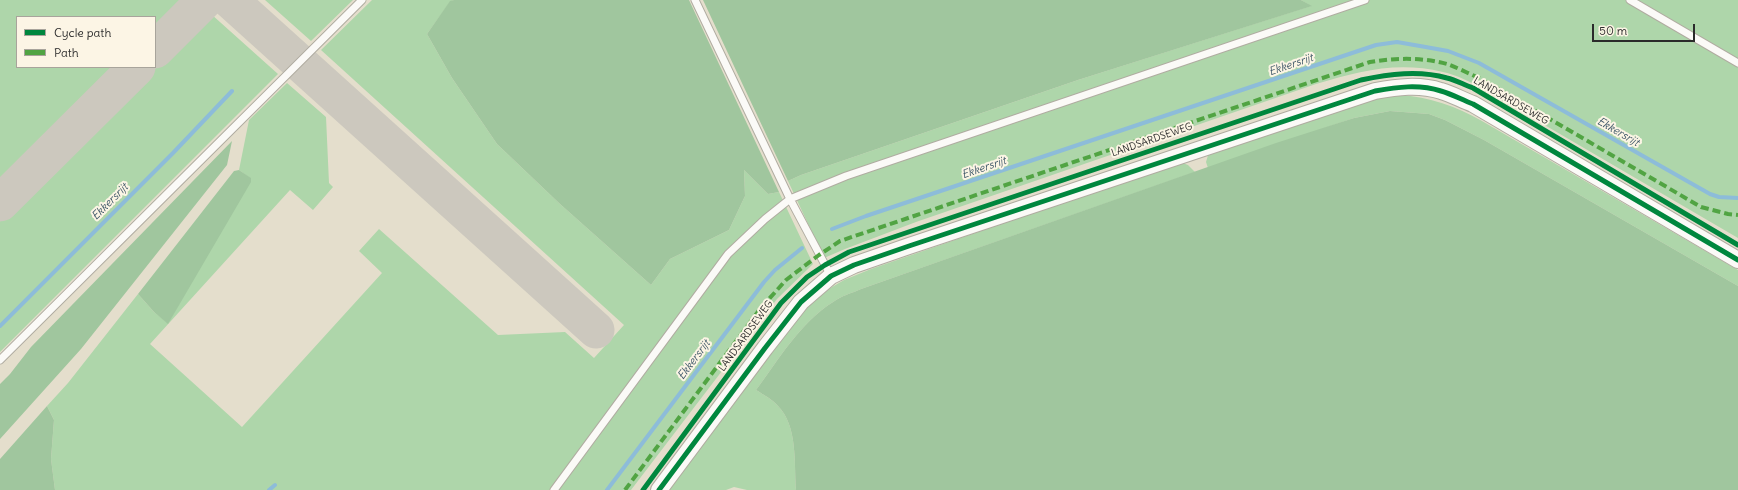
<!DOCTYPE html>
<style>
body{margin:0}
#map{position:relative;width:1738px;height:490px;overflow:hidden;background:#e4decc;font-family:Delius,sans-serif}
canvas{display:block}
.legend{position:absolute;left:16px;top:16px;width:140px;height:52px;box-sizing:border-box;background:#fcf5e5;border:1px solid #a8a49b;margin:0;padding:5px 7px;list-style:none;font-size:12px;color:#2b2b2b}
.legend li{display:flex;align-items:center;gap:8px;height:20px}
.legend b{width:20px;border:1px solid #a8a49b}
.scale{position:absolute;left:1592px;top:24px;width:103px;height:18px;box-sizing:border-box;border:2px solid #2b2b2b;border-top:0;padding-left:5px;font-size:12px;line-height:14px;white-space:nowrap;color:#2b2b2b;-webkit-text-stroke:3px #fcf5e5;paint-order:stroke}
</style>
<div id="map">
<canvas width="1738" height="490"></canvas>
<ul class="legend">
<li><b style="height:5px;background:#00873e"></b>Cycle path</li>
<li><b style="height:5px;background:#51a443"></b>Path</li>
</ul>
<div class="scale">50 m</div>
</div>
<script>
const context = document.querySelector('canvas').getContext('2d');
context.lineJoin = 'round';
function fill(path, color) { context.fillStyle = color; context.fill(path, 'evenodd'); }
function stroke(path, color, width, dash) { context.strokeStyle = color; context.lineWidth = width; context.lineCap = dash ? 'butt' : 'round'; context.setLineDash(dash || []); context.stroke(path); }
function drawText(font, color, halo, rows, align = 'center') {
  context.font = font + ' Delius,sans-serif'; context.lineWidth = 4; context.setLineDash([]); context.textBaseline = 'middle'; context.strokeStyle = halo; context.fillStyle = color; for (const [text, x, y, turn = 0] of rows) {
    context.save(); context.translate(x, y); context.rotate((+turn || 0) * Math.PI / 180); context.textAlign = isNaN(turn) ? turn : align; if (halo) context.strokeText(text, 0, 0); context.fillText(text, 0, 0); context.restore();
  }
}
fill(new Path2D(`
 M0 0H188L155 33V17H17V67H120L0 186Z
 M265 0H353L311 41Z
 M372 0H454L450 2 427 34 452 78 497 144 560 204 651 285 670 259 729 230 745 196 744 170 768 194 779 192 813 264 777 299 631 490H55L51 459 54 420 47 406 68 383 138 294 154 312 168 323 250 178 239 170 249 120 287 83 326 117 329 183 333 187 313 210 290 190 150 344 242 427 382 273 359 251 379 229 498 335 565 332 594 358 624 325 321 50Z
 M1301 0H1738V238L1483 89C1470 82 1457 75 1443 72 1397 61 1360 71 1316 84L916 222 845 249 824 258 788 181 801 175 1078 80 1311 6Z
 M211 14 278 74 0 352V220Z
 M1399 95C1430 97 1456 106 1482 121L1738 270V286L1484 140 1445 120 1429 114 1390 111 1354 118 1208 168 1206 162 1209 152 1378 97Z
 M1180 162 1188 165 1195 172 861 289C852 293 841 296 833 302 800 323 779 359 756 390 764 395 772 399 778 406 798 426 794 464 796 490H747L734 487 726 490H662L774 342 817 296 844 280 871 269Z`), '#aed6aa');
fill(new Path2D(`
 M454 0H689L779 192 768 194 744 170 745 196 729 230 670 259 651 285 560 204 497 144 452 78 427 34 450 1Z
 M703 0H1301L1312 6 1078 80 801 175 788 181Z
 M1390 111 1429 114 1445 120 1484 140 1738 286V490H796C794 464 798 426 778 406 772 399 764 395 756 390 779 359 800 323 833 302 841 296 852 293 861 289L1276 143 1354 118Z
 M232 141 227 165 81 349 0 439V384L10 374 31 347Z
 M239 170 251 178V182L168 324 154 312 138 294 234 171Z
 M47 406 54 420 51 459 55 490H0V459Z`), '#a0c69e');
stroke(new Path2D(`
 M832 229 866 216 1376 45 1397 42 1420 46 1448 51 1479 63 1710 194 1719 197 1738 198
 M0 326 173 153 232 91
 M269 490 275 485
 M607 490 764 282 775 270 802 248`), '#8dbcd9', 4);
stroke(new Path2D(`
 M230 0 596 330
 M155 50 205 0
 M0 203 137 67`), '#ccc8be', 37);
const service = new Path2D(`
 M695 0 790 199 831 276
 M1630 0 1738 63
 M0 360 362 0
 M554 490 728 254 765 219 790 199 846 176 1365 0`);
const tertiary = new Path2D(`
 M659 490 765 348 801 302 831 276 854 265 909 246 1375 91C1397 87 1419 84 1441 91 1452 94 1462 100 1473 104L1738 260`);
stroke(service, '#b0aca1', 9);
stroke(tertiary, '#b0aca1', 18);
stroke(service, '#fbfaf7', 7);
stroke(tertiary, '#fbfaf7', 16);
stroke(new Path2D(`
 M625 490 760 309 786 280 819 255 840 241 1370 62C1395 58 1421 57 1447 64 1458 68 1470 74 1481 79L1701 207 1728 214 1738 215`), '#51a443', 4, [8, 4]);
stroke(new Path2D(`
 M643 490 781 303 807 277 825 265 849 252 1361 80C1389 74 1419 70 1447 78 1456 80 1464 85 1473 88L1738 245
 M659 490 765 348 801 302 831 276 854 265 909 246 1375 91C1397 87 1419 84 1441 91 1452 94 1462 100 1473 104L1738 260`), '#00873e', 5);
drawText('10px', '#2b2b2b', '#fcf5e5', [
 ["LANDSARDSEWEG",1511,101,30],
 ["LANDSARDSEWEG",1152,140,-19],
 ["LANDSARDSEWEG",746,336,-54]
]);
drawText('italic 11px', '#40596a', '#fcf5e5', [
 ["Ekkersrijt",1291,65,-19],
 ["Ekkersrijt",1618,132,30],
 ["Ekkersrijt",984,168,-19],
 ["Ekkersrijt",110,202,-45],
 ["Ekkersrijt",694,360,-53]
]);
</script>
